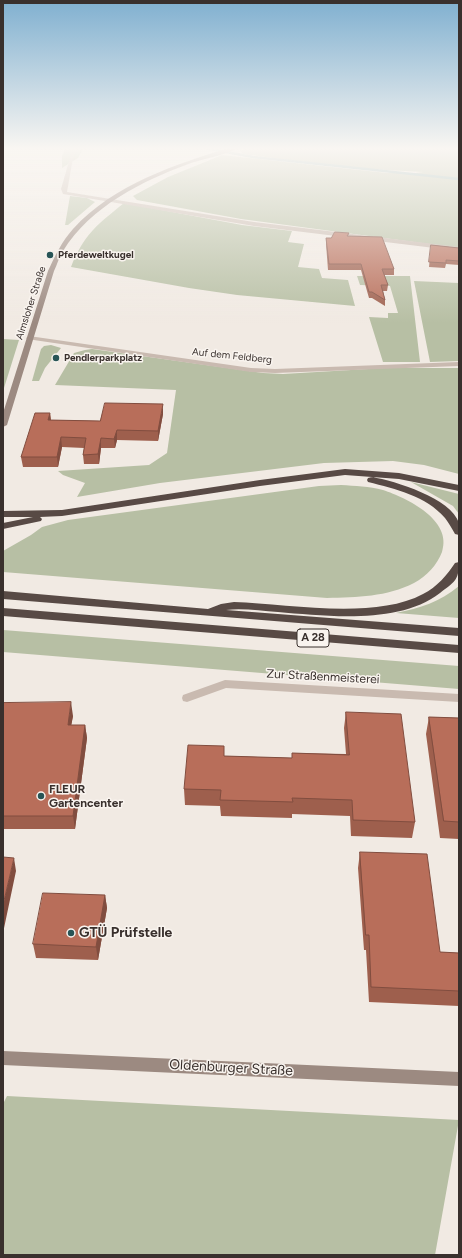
<!DOCTYPE html>
<meta charset="utf-8">
<style>
body{margin:0}
#map{position:relative;width:462px;height:1258px;overflow:hidden;background:#f1eae3;font-family:Figtree,sans-serif}
canvas{display:block}
.frame{position:absolute;inset:0;border:4px solid #39302d;pointer-events:none}
</style>
<div id="map">
<canvas width="462" height="1258"></canvas>
<div class="frame"></div>
</div>
<script>
const context = document.querySelector('canvas').getContext('2d');
context.lineJoin = 'round';
function fill(path, color) { context.fillStyle = color; context.fill(path, 'evenodd'); }
function stroke(path, color, width, dash) { context.strokeStyle = color; context.lineWidth = width; context.lineCap = dash ? 'butt' : 'round'; context.setLineDash(dash || []); context.stroke(path); }
function drawText(font, color, halo, rows, align = 'center') {
  context.font = font + ' Figtree,sans-serif'; context.lineWidth = 3; context.setLineDash([]); context.textBaseline = 'middle'; context.strokeStyle = halo; context.fillStyle = color; for (const [text, x, y, turn = 0] of rows) {
    context.save(); context.translate(x, y); context.rotate((+turn || 0) * Math.PI / 180); context.textAlign = isNaN(turn) ? turn : align; if (halo) context.strokeText(text, 0, 0); context.fillText(text, 0, 0); context.restore();
  }
}
fill(new Path2D(`
 M66 147H84L78 158 62 168V156Z
 M252 147H459V248L241 219 137 200 133 196 168 177 222 155 387 173H415L423 172 349 168 243 154 240 150Z
 M70 196 87 198 95 202 68 225H65Z
 M124 203 242 225 292 231 288 242 304 244 298 267 319 269 322 278 348 280 355 306 237 295 189 288 71 267C84 234 98 224 124 203Z
 M357 276H410L420 362H383L369 317 388 318V313H398L390 286 360 285Z
 M414 281 459 283V361L430 362Z
 M3 339 19 340 4 388H3Z
 M51 345 61 348 45 368 39 381H32L41 349 44 346Z
 M92 349 263 373 283 374 385 368H459V474L424 465 393 461 324 463 160 483 77 497 85 483 63 475 58 471 149 465 167 453 176 390 55 385 74 353 85 350Z
 M411 482 459 494V514L453 506Z
 M341 485C355 486 369 486 383 490 407 498 453 520 442 552 437 565 427 576 414 583 387 597 357 597 327 598L3 572V551L31 535 42 527 68 520 319 486Z
 M459 586V618L396 613C420 608 440 602 459 586Z
 M3 630 459 666V689L3 652Z
 M7 1096 459 1120 435 1255H3V1104Z`), '#b7bfa4');
stroke(new Path2D(`
 M199 147 253 157 459 179`), '#85abab', 2.5);
fill(new Path2D(`
 M73 147H77L73 158 67 192 254 222 459 247V251L254 226 63 194 61 189Z
 M29 336 251 368 275 369 459 362V366L275 373 251 372 27 339 26 338Z
 M225 680 459 694V702L226 688 187 702 183 701 182 698 183 695Z`), '#c9bab0');
fill(new Path2D(`
 M232 147H240C226 155 207 158 191 163 142 181 91 206 63 251 59 257 57 265 54 271L7 425 3 427V413L48 271C55 256 62 241 73 229 114 184 176 164 232 147Z
 M3 1051 459 1072V1086L3 1065Z`), '#9c8a81');
fill(new Path2D(`
 M345 469 399 473 459 485V491L399 479 345 475 260 486 62 516 40 517 42 519 41 521 3 529V523L33 517H3V511L62 510 260 480Z
 M372 477C395 481 451 498 459 523 460 526 459 532 459 535L455 534C452 529 449 523 445 518 426 496 396 489 368 482L367 480 368 478Z
 M459 562C459 581 454 582 440 593 399 625 326 616 278 612 261 611 243 608 226 610L459 628V636L3 599V591L208 609 221 604 234 602C288 604 375 620 423 594 437 587 447 575 455 563Z
 M3 608 459 645V653L3 616Z`), '#584a45');
fill(new Path2D(`
 M349 233 348 236 394 269V275H384L388 285 387 291H383L385 300V306L372 298H369L361 270H328L326 244V238H331Z
 M431 245 459 248V265L446 264 445 268 429 267Z
 M50 413 51 420 100 421 163 414 158 441 117 440 115 448H101L99 464H84L83 455 84 448 62 447 58 467H23L21 457Z
 M3 703 73 716 71 725H85L87 738 75 829H3Z
 M346 712 415 822 412 838 351 836 350 816 292 814V818L221 816 220 806 185 805 184 789 224 746V756L292 758V753L346 754 344 728Z
 M429 717 459 718V839L440 838 426 734Z
 M360 852 440 952 459 953V1006L369 1002 366 950H364L358 868Z
 M105 895 107 908 98 960 36 958 33 944Z`), '#9e5f4d');
fill(new Path2D(`
 M163 404V414L158 441V431Z
 M50 413 51 423 48 420Z
 M117 430V440L115 448 114 439Z
 M61 437 62 447 58 467 57 457Z
 M101 438V448L99 464 98 454Z
 M71 702 73 716 69 738 68 725Z
 M85 725 87 738 75 829 73 816Z
 M14 858 16 871 3 933V905Z
 M105 895 107 908 98 960 96 947Z`), '#814d3f');
const building = new Path2D(`
 M335 232 349 233 347 236 382 237 394 269H382L388 285H381L385 300 372 292H369L361 264H329L326 238H331Z
 M431 245 459 248V261L446 260V263L429 262Z
 M105 403 163 404 158 431 117 430 114 439 101 438 98 454 83 455 86 438 61 437 57 457H21L35 413H50L48 420 100 421Z
 M71 702 68 725H85L73 816H3V703Z
 M346 712 401 714 415 822 353 820 352 800 292 798 293 802 220 800 221 790 184 789 188 745 224 746V756L292 758V753L349 755Z
 M429 717 459 718V822L444 821Z
 M360 852 427 854 440 952 459 953V991L371 987 369 935H366Z
 M3 857 14 858 3 905Z
 M43 893 105 895 96 947 33 944Z`);
fill(building, '#b86e5a');
stroke(building, '#814d3f', 1);
const sky = context.createLinearGradient(0, 0, 0, 323);
sky.addColorStop(0, '#80b0d0');
sky.addColorStop(0.46, '#f9f6f2');
sky.addColorStop(1, '#f9f6f200');
context.fillStyle = sky;
context.fillRect(0, 0, 462, 323);
for (const [x, y, r, color] of [
 [50,255,4,"#275456"],
 [56,358,4,"#275456"],
 [41,796,4,"#275456"],
 [71,933,4,"#275456"]
]) { const dot = new Path2D(); dot.arc(x, y, r, 0, 2 * Math.PI); context.fillStyle = color; context.fill(dot); stroke(dot, '#f9f4ef', 1.5); }
drawText('bold 10px', '#39302d', '#f9f4ef', [
 ["Pferdeweltkugel",58,255],
 ["Pendlerparkplatz",64,358]
], 'left');
drawText('10px', '#39302d', '#f9f4ef', [
 ["Almsloher Straße",31,303,-72],
 ["Auf dem Feldberg",232,356,6]
]);
for (const [x, y, w] of [
 [313,638,32]
]) { const box = new Path2D(); box.roundRect(x - w / 2, y - 9, w, 18, 3); context.fillStyle = '#f9f4ef'; context.fill(box); stroke(box, '#39302d', 1); }
drawText('bold 11px', '#39302d', null, [
 ["A 28",313,638]
]);
drawText('12px', '#39302d', '#f9f4ef', [
 ["Zur Straßenmeisterei",323,677,3]
]);
drawText('bold 12px', '#39302d', '#f9f4ef', [
 ["FLEUR",49,789],
 ["Gartencenter",49,803]
], 'left');
drawText('bold 14px', '#39302d', '#f9f4ef', [
 ["GTÜ Prüfstelle",79,933]
], 'left');
drawText('14px', '#39302d', '#f9f4ef', [
 ["Oldenburger Straße",231,1068,3]
]);
</script>
